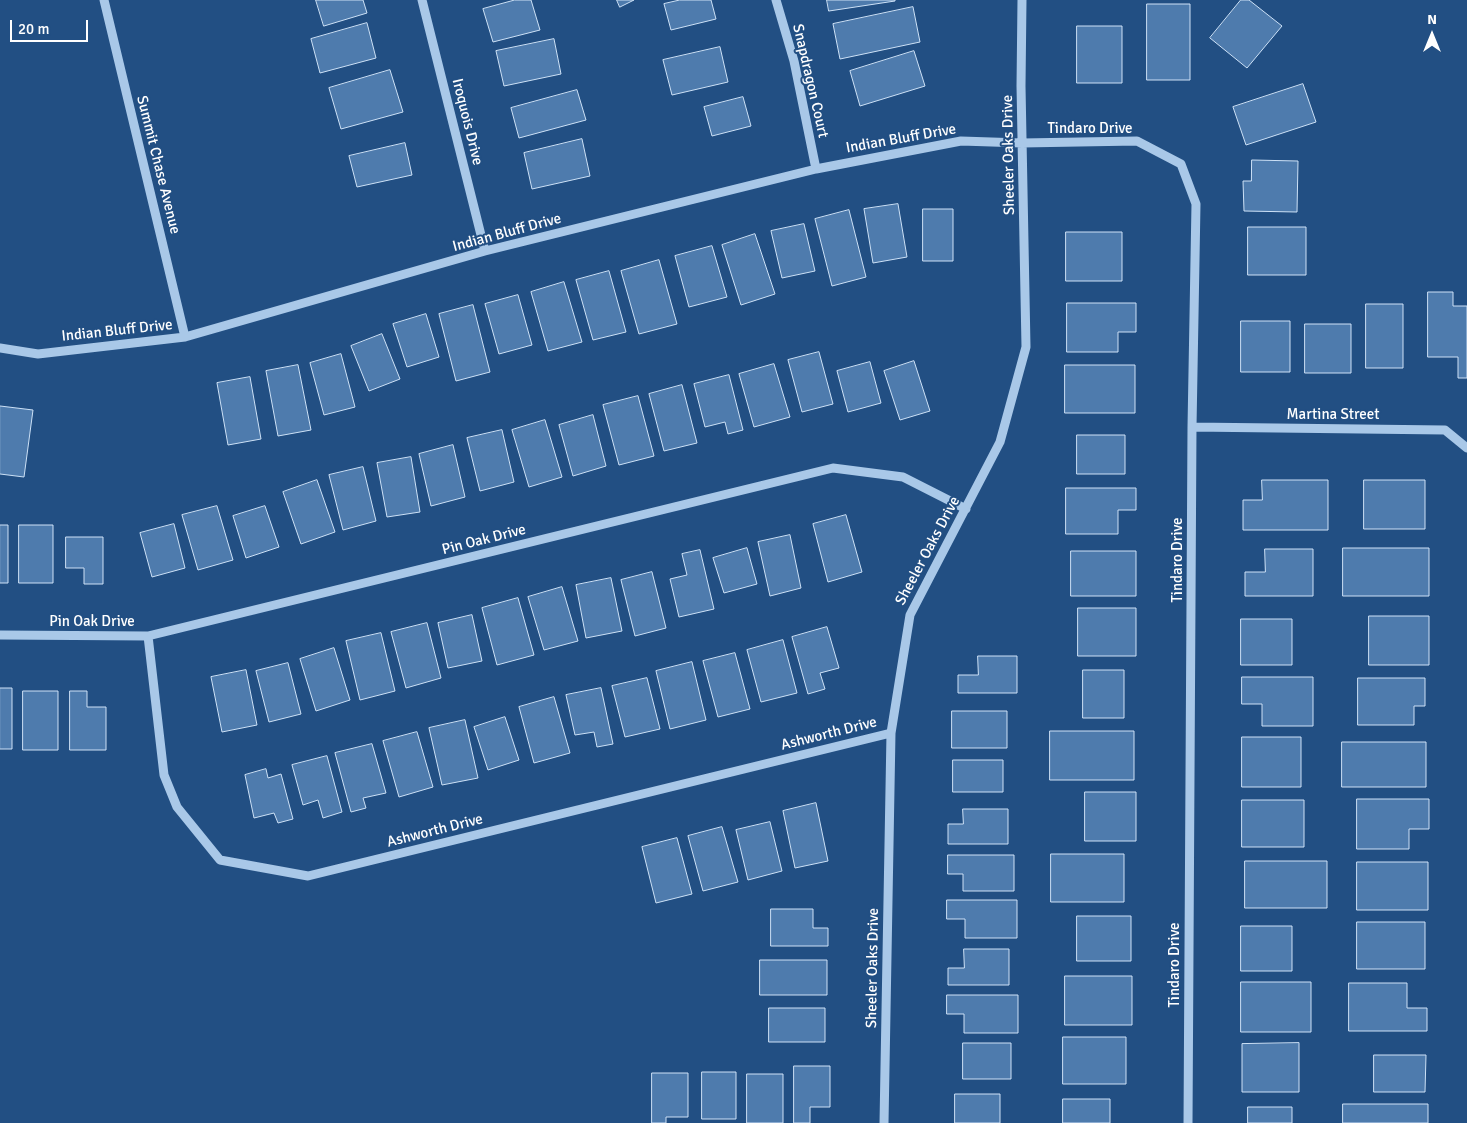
<!DOCTYPE html>
<style>
body{margin:0}
#map{position:relative;width:1467px;height:1123px;overflow:hidden;background:#224f83;font-family:Signika,sans-serif}
canvas{display:block}
.north{position:absolute;left:1407px;top:10px;width:50px;height:50px;-webkit-text-stroke:4px #224f83;paint-order:stroke;rotate:0deg;font-size:14px;font-weight:700;line-height:20px;text-align:center;color:#fff}
.north::after{content:'';display:block;margin:auto;width:18px;height:22px;background:#fff;clip-path:polygon(50% 0,100% 100%,50% 72%,0 100%)}
.scale{position:absolute;left:10px;top:20px;width:78px;height:22px;box-sizing:border-box;border:2px solid #fff;border-top:0;padding-left:6px;font-size:15px;line-height:18px;white-space:nowrap;color:#fff;-webkit-text-stroke:4px #224f83;paint-order:stroke}
</style>
<div id="map">
<canvas width="1467" height="1123"></canvas>
<div class="north">N</div>
<div class="scale">20 m</div>
</div>
<script>
const context = document.querySelector('canvas').getContext('2d');
context.lineJoin = 'round';
function fill(path, color) { context.fillStyle = color; context.fill(path, 'evenodd'); }
function stroke(path, color, width, dash) { context.strokeStyle = color; context.lineWidth = width; context.lineCap = dash ? 'butt' : 'round'; context.setLineDash(dash || []); context.stroke(path); }
function drawText(font, color, halo, rows, align = 'center') {
  context.font = font + ' Signika,sans-serif'; context.lineWidth = 4; context.setLineDash([]); context.textBaseline = 'middle'; context.strokeStyle = halo; context.fillStyle = color; for (const [text, x, y, turn = 0] of rows) {
    context.save(); context.translate(x, y); context.rotate((+turn || 0) * Math.PI / 180); context.textAlign = isNaN(turn) ? turn : align; if (halo) context.strokeText(text, 0, 0); context.fillText(text, 0, 0); context.restore();
  }
}
const building = new Path2D(`
 M316 0H363L367 13 324 26Z
 M515 0H531L540 30 493 42 483 9Z
 M617 0H634L620 7Z
 M680 0H711L716 19 671 30 664 4Z
 M827 0H895V1L829 11Z
 M1241 0H1249L1282 26 1247 68 1210 38Z
 M1147 4H1190V80H1147Z
 M913 7 920 42 840 59 833 24Z
 M367 23 376 58 320 73 311 39Z
 M1077 26H1122V83H1077Z
 M554 39 561 74 504 86 496 51Z
 M720 47 728 82 672 95 663 60Z
 M914 51 925 86 860 106 850 71Z
 M390 70 403 112 341 129 329 88Z
 M1303 84 1316 122 1246 145 1233 107Z
 M577 90 586 120 519 138 511 108Z
 M743 97 751 126 712 136 704 107Z
 M582 139 590 176 532 189 524 153Z
 M405 143 412 175 357 187 349 156Z
 M1252 160 1298 161 1297 212 1244 211 1243 181H1251Z
 M898 204 907 257 873 263 864 209Z
 M923 209H953V261H923Z
 M849 210 866 277 832 286 815 219Z
 M804 224 815 271 782 278 771 231Z
 M1248 227H1306V275H1248Z
 M1066 232H1122V281H1066Z
 M755 234 775 294 741 305 722 245Z
 M712 246 727 297 689 307 675 256Z
 M659 260 677 324 639 334 621 271Z
 M609 271 626 332 593 340 576 280Z
 M564 282 582 342 548 351 531 292Z
 M1428 292H1453V306H1467V378H1458V357H1428Z
 M518 295 532 345 499 354 485 304Z
 M1067 303H1136V332H1118V352H1067Z
 M1366 304H1403V368H1366Z
 M473 305 490 372 456 381 439 314Z
 M426 314 439 357 407 367 393 324Z
 M1241 321H1290V372H1241Z
 M1305 324H1351V373H1305Z
 M382 334 400 379 369 391 351 346Z
 M819 352 833 404 802 412 788 360Z
 M341 354 355 407 324 415 310 363Z
 M914 361 930 411 900 420 884 371Z
 M870 362 881 403 848 412 837 371Z
 M774 364 790 417 754 427 739 374Z
 M298 365 311 430 278 436 266 371Z
 M1065 365H1135V413H1065Z
 M729 375 743 430 728 434 725 422 705 427 694 384Z
 M250 377 261 439 228 445 217 383Z
 M682 385 697 443 664 451 649 394Z
 M638 396 654 456 619 465 603 405Z
 M0 406 33 410 24 477 0 474Z
 M593 415 606 466 573 476 559 425Z
 M545 420 562 477 529 487 512 430Z
 M502 430 514 482 480 491 467 438Z
 M1077 435H1125V474H1077Z
 M453 445 465 497 431 506 419 454Z
 M411 457 420 512 387 517 377 463Z
 M363 467 376 521 343 530 329 475Z
 M317 480 335 532 301 544 283 492Z
 M1262 480H1328V530H1243V500H1262Z
 M1364 480H1425V529H1364Z
 M1066 488H1136V510H1118V534H1066Z
 M217 506 233 560 198 570 182 515Z
 M265 506 279 547 246 558 233 516Z
 M846 515 862 572 828 582 813 524Z
 M174 524 185 568 152 577 140 533Z
 M0 525H8V583H0Z
 M19 525H53V583H19Z
 M790 535 801 588 770 596 758 542Z
 M66 537H103V584H84V568H66Z
 M747 548 757 584 724 593 713 558Z
 M1343 548H1429V596H1343Z
 M1265 549H1313V596H1245V572H1265Z
 M700 550 714 609 679 617 670 579 687 575 682 554Z
 M1071 551H1136V596H1071Z
 M652 572 666 628 635 636 621 580Z
 M611 578 622 631 586 638 576 585Z
 M562 587 578 641 544 650 528 597Z
 M518 598 534 655 497 665 482 608Z
 M1078 608H1136V656H1078Z
 M472 615 482 661 448 668 438 623Z
 M1369 616H1429V665H1369Z
 M1241 619H1292V665H1241Z
 M427 623 441 678 406 688 391 632Z
 M827 627 839 668 820 673 825 689 808 694 792 637Z
 M381 633 395 691 360 700 346 641Z
 M783 640 797 693 761 702 747 650Z
 M334 648 350 700 316 711 300 659Z
 M735 653 750 709 718 717 703 661Z
 M978 656H1017V693H958V675H978Z
 M692 662 706 720 670 729 656 671Z
 M288 663 301 714 269 722 256 671Z
 M246 670 257 725 222 732 211 677Z
 M1083 670H1124V718H1083Z
 M1242 677H1313V726H1262V704H1242Z
 M647 678 660 729 625 737 612 686Z
 M1358 678H1425V706H1414V725H1358Z
 M0 688H12V749H0Z
 M601 688 613 744 597 747 594 732 575 735 566 695Z
 M23 691H58V750H23Z
 M70 691H87V707H106V750H70Z
 M554 697 570 753 534 763 519 707Z
 M952 711H1007V748H952Z
 M505 717 519 760 488 770 474 727Z
 M465 720 478 778 442 785 429 728Z
 M1050 731H1134V780H1050Z
 M417 732 433 787 399 797 383 741Z
 M1242 737H1301V787H1242Z
 M1342 742H1426V787H1342Z
 M372 744 386 793 363 798 366 808 351 812 335 753Z
 M327 756 342 812 323 818 318 800 303 805 292 765Z
 M953 760H1003V792H953Z
 M266 769 268 778 281 774 293 819 278 823 274 813 254 818 245 775Z
 M1085 792H1136V841H1085Z
 M1357 799H1429V829H1409V849H1357Z
 M1242 800H1304V847H1242Z
 M816 803 828 861 795 868 783 811Z
 M963 809H1008V844H948V824H963Z
 M770 822 782 871 748 880 736 830Z
 M722 827 738 882 703 891 688 836Z
 M677 838 692 894 656 903 642 847Z
 M1051 854H1124V902H1051Z
 M948 855H1014V891H963V874H948Z
 M1245 861H1327V908H1245Z
 M1357 862H1428V910H1357Z
 M947 900H1017V938H965V919H947Z
 M771 909H813V928H828V946H771Z
 M1077 916H1131V961H1077Z
 M1357 922H1425V969H1357Z
 M1241 926H1292V971H1241Z
 M964 949H1009V985H948V968H964Z
 M760 960H827V995H760Z
 M1065 976H1132V1025H1065Z
 M1241 982H1311V1032H1241Z
 M1349 983H1407V1008H1427V1031H1349Z
 M947 995H1018V1033H964V1014H947Z
 M769 1008H825V1042H769Z
 M1063 1037H1126V1084H1063Z
 M963 1043H1011V1079H963Z
 M1299 1043V1092H1242V1044Z
 M1374 1055H1426L1425 1092H1374Z
 M794 1066H830V1107H810V1123H794Z
 M702 1072H736V1119H702Z
 M652 1073H688V1117H666V1123H652Z
 M747 1074H783V1123H747Z
 M955 1094H1000V1123H955Z
 M1063 1099H1110V1123H1063Z
 M1343 1104H1428V1123H1343Z
 M1248 1107H1292V1123H1248Z`);
fill(building, '#4e7bad');
stroke(building, '#cde1f6', 1);
stroke(new Path2D(`
 M104 0 185 337
 M422 0 485 251
 M776 0 794 61 816 169
 M0 348 38 354 185 337 485 251 816 169 961 141 1022 143 1137 141 1181 164 1196 204 1192 427 1188 1123
 M1192 427 1445 430 1467 448
 M0 635 148 636 833 468 903 477 966 509
 M148 636 164 775 177 807 220 860 308 876 891 733
 M884 1123 891 733 910 615 1000 442 1026 347 1021 86 1022 0`), '#a9c8e8', 9);
drawText('15px', '#fff', '#224f83', [
 ["Snapdragon Court",810,81,77],
 ["Iroquois Drive",467,122,76],
 ["Tindaro Drive",1090,129],
 ["Indian Bluff Drive",901,139,-10],
 ["Sheeler Oaks Drive",1009,155,-91],
 ["Summit Chase Avenue",158,165,76],
 ["Indian Bluff Drive",507,233,-15],
 ["Indian Bluff Drive",117,331,-6],
 ["Martina Street",1333,415],
 ["Pin Oak Drive",484,540,-14],
 ["Sheeler Oaks Drive",928,551,-62],
 ["Tindaro Drive",1178,560,-90],
 ["Pin Oak Drive",92,622],
 ["Ashworth Drive",829,734,-14],
 ["Ashworth Drive",435,831,-14],
 ["Tindaro Drive",1175,965,-90],
 ["Sheeler Oaks Drive",873,968,-89]
]);
</script>
